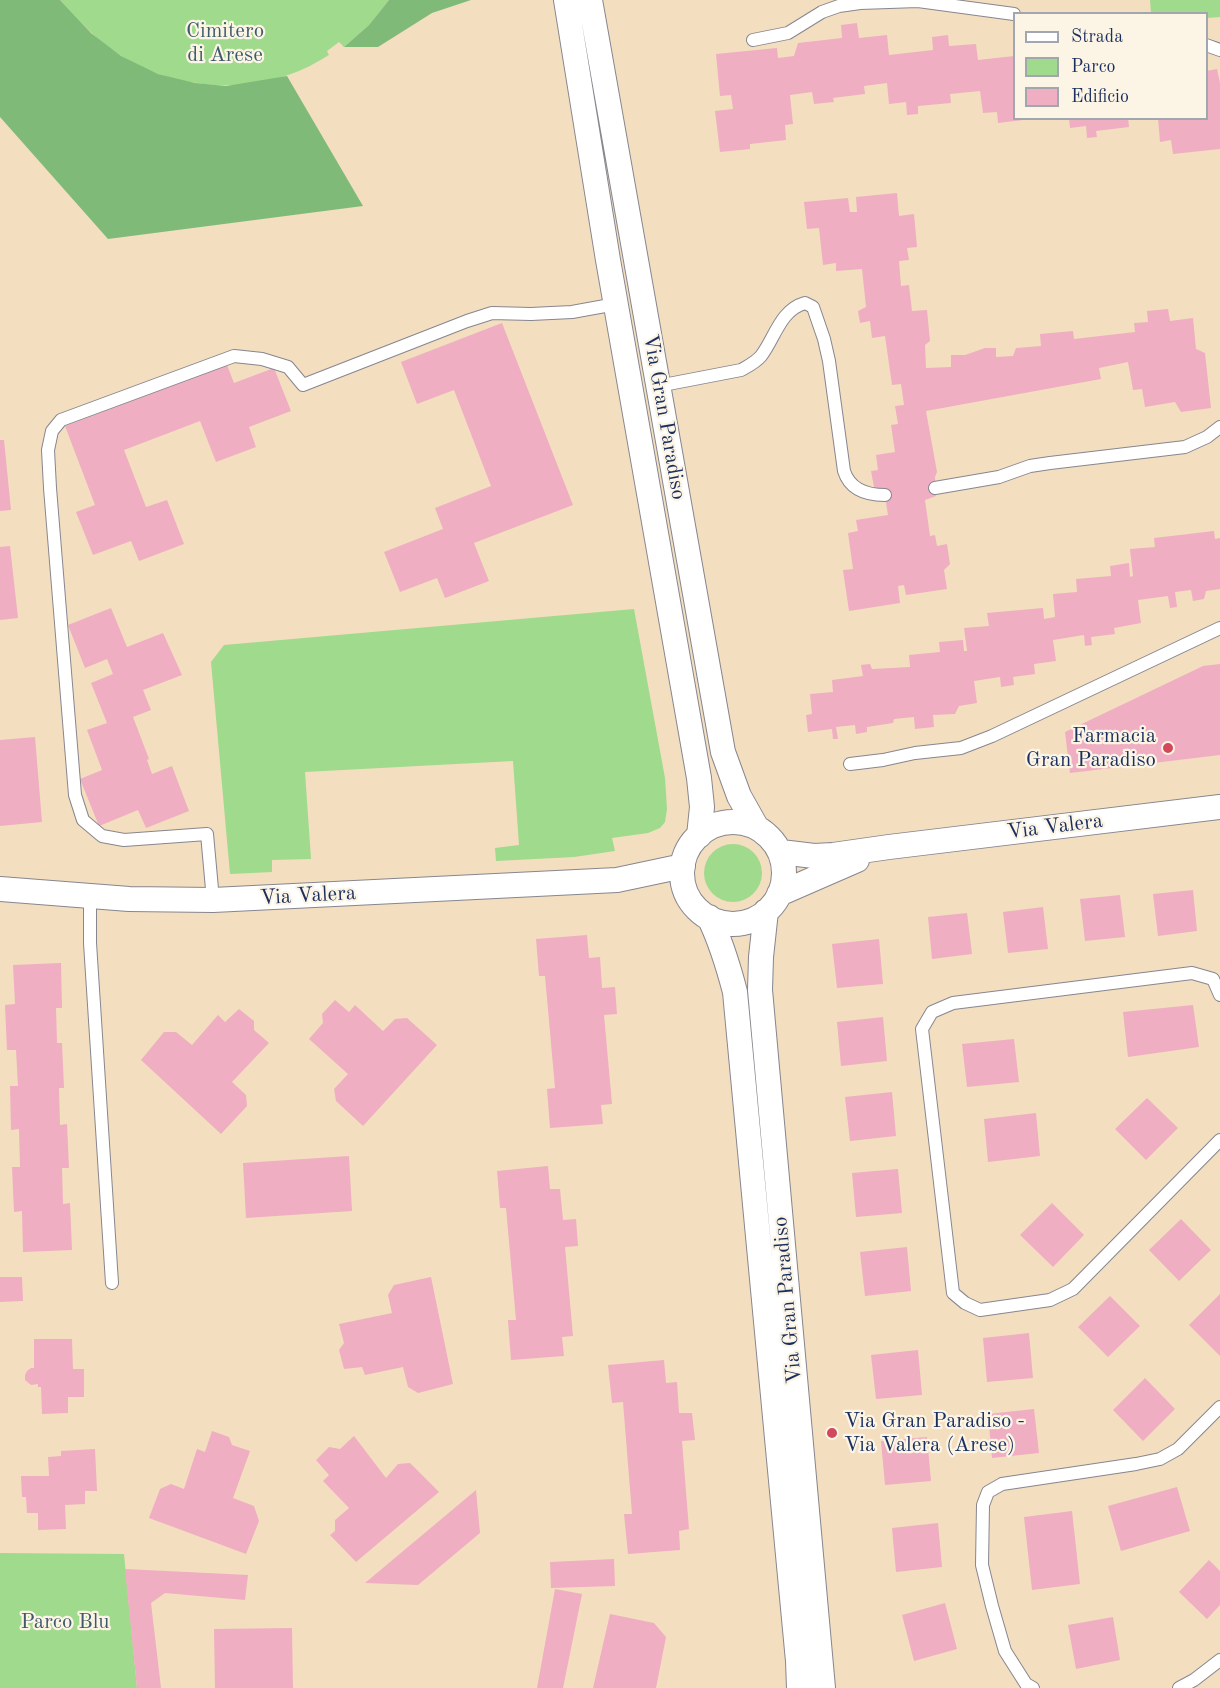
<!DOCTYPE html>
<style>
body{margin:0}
#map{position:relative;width:1220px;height:1688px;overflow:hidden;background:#f3dec0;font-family:"Old Standard TT",serif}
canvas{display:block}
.legend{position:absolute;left:1013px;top:12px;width:195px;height:108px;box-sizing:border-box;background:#fcf5e5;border:2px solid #a2a6af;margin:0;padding:8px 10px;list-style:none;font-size:18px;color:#1b2f5e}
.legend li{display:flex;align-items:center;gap:12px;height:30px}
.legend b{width:30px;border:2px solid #a2a6af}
</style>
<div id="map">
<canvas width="1220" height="1688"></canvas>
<ul class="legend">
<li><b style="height:8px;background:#fff"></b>Strada</li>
<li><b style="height:16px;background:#a0da8d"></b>Parco</li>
<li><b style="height:16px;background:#efaec1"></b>Edificio</li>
</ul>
</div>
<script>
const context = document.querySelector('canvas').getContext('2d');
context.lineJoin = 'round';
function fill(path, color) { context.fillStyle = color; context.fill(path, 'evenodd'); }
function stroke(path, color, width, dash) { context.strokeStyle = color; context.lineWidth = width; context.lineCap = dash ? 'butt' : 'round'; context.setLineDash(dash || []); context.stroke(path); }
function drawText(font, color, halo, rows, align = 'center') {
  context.font = font + ' "Old Standard TT",serif'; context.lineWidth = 4.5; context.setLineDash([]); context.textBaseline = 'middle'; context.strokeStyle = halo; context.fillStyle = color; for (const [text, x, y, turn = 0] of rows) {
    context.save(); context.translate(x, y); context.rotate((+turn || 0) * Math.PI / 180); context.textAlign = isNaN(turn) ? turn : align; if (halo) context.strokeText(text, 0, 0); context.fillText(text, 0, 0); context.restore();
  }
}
fill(new Path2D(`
 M60 0H389L369 25 344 47 339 42 327 51 329 55C316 63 303 70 288 75 235 94 168 86 121 56 97 41 79 20 60 0Z
 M1150 0H1220V17L1207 18 1206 14 1151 13Z
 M634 609 665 778 667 809 665 822 660 828 648 833 612 838 615 851 574 857 496 861 495 848 519 845 513 761 305 772 311 859 272 860V872L230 874 211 662 224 645Z
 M704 873a29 29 0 1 1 58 0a29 29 0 1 1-58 0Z
 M0 1553 124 1554 137 1688H0Z`), '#a0da8d');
fill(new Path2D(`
 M0 0H60L91 33 121 56 158 74 195 83 226 86 287 76 363 206 108 239 0 117Z
 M389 0H471L432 13 378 47H344L369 25Z`), '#80ba78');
fill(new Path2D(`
 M857 23 859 38 887 35 889 55 933 50 932 37 948 35 949 46 976 44 978 60 1014 56V118H1023V120L998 123 997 112 983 113 980 91 950 94 951 103 918 106V114L907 115 906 102 889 104 887 83 864 86 865 94 833 98 834 102 814 104 812 92 790 95 793 124 785 125 786 140 750 144V149L720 152 715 111 733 109 731 95 720 96 716 54 777 48 778 58 794 56 798 43 842 38 841 25Z
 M1217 69 1220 83V149L1173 154 1171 140 1160 142 1158 118H1206V71Z
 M1069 118H1128L1129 127 1096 131 1097 137 1087 138 1086 126 1070 128Z
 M897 193 899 216 914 214 917 247 907 248 909 260 899 261 901 286 909 285 912 311 927 310 930 341 925 345 926 368 951 367V355H965L985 348H996V357L1013 356 1016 348 1041 346 1040 334 1073 331 1074 339 1135 332 1134 323 1148 322 1147 311 1168 309 1170 321 1193 318 1196 349 1205 353 1211 408 1181 412 1175 402 1145 407 1142 389 1133 390 1128 362 1099 368 1101 379 926 411 937 472 935 477 936 496 925 500 930 536 935 535 937 546 947 544 950 564 944 570 947 589 906 595 904 585 898 586 900 603 849 611 843 570 853 569 848 533 858 531 856 520 888 515 884 490 875 492 871 471 878 470 876 455 895 452 891 425 898 424 895 406 904 405 901 384 892 385 885 336 872 338 870 321 860 323 858 311 866 307 862 269 836 271V263L823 265 819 228 807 229 804 202 848 198 850 212H857L856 197Z
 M502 323 573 505 474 543 489 581 445 598 437 578 400 592 384 552 443 529 435 508 491 486 454 390 417 404 401 362Z
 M227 365 234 383 274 368 291 411 249 427 256 447 216 462 200 421 124 450 146 507 167 500 184 544 139 561 131 541 93 555 76 512 95 505 65 426Z
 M0 440H4L11 510 0 511Z
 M1214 531 1215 539 1220 538V589L1206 591 1204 599 1193 601 1191 590 1175 592 1177 607 1170 608 1168 596 1138 600 1141 623 1114 628 1115 634 1091 637 1092 645 1085 646 1084 635 1053 640 1056 661 1034 664 1035 674 1013 677 1014 685 1001 687 1000 677 974 681 977 703 959 706 955 714 933 715 934 727 915 729 914 717 894 719 893 723 867 727V732L856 734 855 725 836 727 838 739H833L832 729 808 732 806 715 812 714 810 694 833 692 832 680 863 676 861 665 870 664 872 669 910 667 909 655 940 652 939 642 963 640 964 651H967L964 628 989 626 987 613 1043 608 1044 619 1055 617 1053 594 1077 592 1076 579 1111 576 1110 566 1129 563 1130 577 1133 576 1130 549 1155 547 1154 538Z
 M10 546 18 618 0 620V547Z
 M111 608 127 647 163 633 182 675 143 690 151 710 133 717 149 759 147 760 152 774 172 766 189 811 146 828 138 810 99 826 80 779 102 770 87 730 107 723 91 683 113 674 107 659 85 668 68 625Z
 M1220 664V755L1070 773 1065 732 1203 666Z
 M35 737 42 822 0 826V740Z
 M1193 890 1197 931 1158 936 1153 894Z
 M1120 895 1125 937 1085 941 1080 899Z
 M1043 907 1048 949 1008 953 1003 912Z
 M967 913 972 954 932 959 928 917Z
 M587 935 589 958 600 957 602 988 615 987 617 1014 604 1015 612 1104 601 1105 603 1124 550 1128 547 1089 555 1088 545 976H539L536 939Z
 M879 939 883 984 837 988 832 944Z
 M61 963 62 1008H56L57 1043H62L64 1088H59L60 1125 67 1124 69 1168H62L63 1204 70 1203 72 1250 23 1252 22 1211 14 1212 12 1167H20L19 1129 11 1130 10 1086H18L16 1050H7L5 1005 15 1004 13 965Z
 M335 1000 349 1012 355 1005 383 1031 395 1019 407 1018 437 1045 363 1126 336 1101 334 1089 348 1074 309 1039 323 1023 322 1014Z
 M1193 1005 1199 1047 1128 1057 1123 1012Z
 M239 1009 254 1021V1030L269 1043 232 1082 246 1095 247 1106 221 1134 141 1060 164 1032H176L192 1045 218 1015 225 1022Z
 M883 1017 887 1061 841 1066 837 1022Z
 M1014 1039 1019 1082 967 1087 962 1044Z
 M892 1092 896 1136 850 1141 845 1097Z
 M1147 1098 1178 1128 1146 1160 1115 1129Z
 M1036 1113 1040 1156 988 1162 984 1119Z
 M349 1156 352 1211 246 1218 243 1163Z
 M548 1166 550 1189H560L563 1220 576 1219 578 1246 565 1247 573 1336 562 1337 564 1356 511 1360 508 1320H516L506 1208H500L497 1171Z
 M898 1169 902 1213 856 1217 852 1173Z
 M1052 1203 1084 1235 1053 1267 1020 1235Z
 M1181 1219 1211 1250 1179 1281 1149 1250Z
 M907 1247 911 1291 865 1296 860 1252Z
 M0 1277H22L23 1301 0 1302Z
 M431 1277 453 1384 418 1393 408 1387 403 1367 365 1375 362 1367 344 1369 339 1350 344 1343 339 1324 392 1313 388 1295 394 1285Z
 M1220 1294V1356L1189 1325Z
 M1110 1296 1140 1326 1108 1357 1078 1327Z
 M1029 1333 1033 1378 987 1382 983 1338Z
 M34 1339H72L73 1369H84V1397H68V1413L42 1414 41 1387H38V1384L31 1385 25 1380V1375L27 1371 31 1368H34Z
 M918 1350 922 1395 876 1399 871 1355Z
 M664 1360 666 1383 677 1382 679 1413H692L695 1440 682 1441 689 1529 679 1531 680 1550 628 1554 624 1514H632L623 1402 612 1403 608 1365Z
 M1145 1378 1175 1409 1143 1441 1113 1410Z
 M1034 1409 1039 1453 992 1458 988 1414Z
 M212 1431 229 1437 232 1445 250 1451 233 1498 254 1506 259 1521 246 1554 149 1518 160 1489 171 1484 184 1489 197 1449 205 1452Z
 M354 1436 386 1478 398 1464 410 1463 439 1492 356 1562 330 1535 335 1531V1520L349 1508 323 1481 329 1475 316 1460 329 1447 340 1449Z
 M927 1437 931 1481 885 1485 881 1441Z
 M95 1449 97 1491H85V1504L65 1505 66 1529 38 1530V1513H27L26 1497H22L21 1476H49L48 1457 61 1456V1451Z
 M1177 1487 1190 1531 1121 1551 1108 1506Z
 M476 1490 480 1533 418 1585 365 1583Z
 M1072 1511 1080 1584 1032 1590 1024 1517Z
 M938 1523 942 1567 896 1572 892 1528Z
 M614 1559 615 1586 551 1588 550 1562Z
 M1209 1560 1220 1571V1605L1207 1619 1179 1592Z
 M125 1569 248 1575 245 1600 165 1593 151 1603 161 1688H137Z
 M555 1589 582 1594 563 1688H537Z
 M945 1603 957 1649 914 1661 902 1615Z
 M610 1614 654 1623 666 1637 656 1688H593Z
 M1113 1617 1120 1660 1076 1669 1068 1625Z
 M292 1628 293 1688H215L214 1629Z`), '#efaec1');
const service = new Path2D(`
 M753 40 788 33 822 12 839 6 860 3 918 1 1014 14
 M1206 45 1220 50
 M658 386 741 370C748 366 755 363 761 356 775 338 780 310 805 303L813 307 824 339 829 361 844 471C850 490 867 495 885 495
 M935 488 999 477 1030 466 1050 463 1185 447 1207 437 1220 427
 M850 764 883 760 915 753 961 748 992 736 1220 628
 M90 897V943L112 1283
 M213 900 207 834 124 840 102 836 83 820 75 795 50 488 48 450 52 431 61 420 234 356 262 359 288 367 303 385 467 321 492 313 531 314 572 312 616 304
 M1220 995 1213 979 1192 973 953 1003 932 1012 922 1029 953 1293 965 1303 980 1310 1050 1300 1073 1289 1220 1140
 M1033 1688 1026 1684 1005 1651 992 1606 982 1565 983 1505 988 1492 1002 1484 1136 1464 1160 1459 1178 1449 1220 1407
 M1179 1688 1194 1680 1220 1660`);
const minor = new Path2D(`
 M566 0 608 260 699 778 702 807 699 836
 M590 0 723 752 739 796 757 828
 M682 873a51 51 0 1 1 102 0a51 51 0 1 1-102 0Z
 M781 852 814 856 833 855 889 847 1220 807
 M0 889 129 899 213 900 617 880 683 866
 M779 894 857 860
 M766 911 761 957 760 990 823 1688
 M709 917C721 942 728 965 735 992L798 1661 799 1688`);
stroke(service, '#87868f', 14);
stroke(minor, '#87868f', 26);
stroke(service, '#fff', 12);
stroke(minor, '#fff', 24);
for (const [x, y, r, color] of [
 [1168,748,6,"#d1495b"],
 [832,1433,6,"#d1495b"]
]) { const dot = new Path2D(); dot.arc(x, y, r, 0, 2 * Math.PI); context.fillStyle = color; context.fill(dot); stroke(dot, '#fcf5e5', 2); }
drawText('21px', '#3c5a6a', '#fcf5e5', [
 ["Cimitero",225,31],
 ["di Arese",225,55],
 ["Parco Blu",65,1622]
]);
drawText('21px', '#1b2f5e', '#fcf5e5', [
 ["Via Gran Paradiso",664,417,80],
 ["Via Valera",1055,827,-7],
 ["Via Valera",308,896,-3],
 ["Via Gran Paradiso",788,1300,-95]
]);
drawText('21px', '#1b2f5e', '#fcf5e5', [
 ["Farmacia",1156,736],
 ["Gran Paradiso",1156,760],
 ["Via Gran Paradiso -",844,1421,"left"],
 ["Via Valera (Arese)",844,1445,"left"]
], 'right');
</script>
